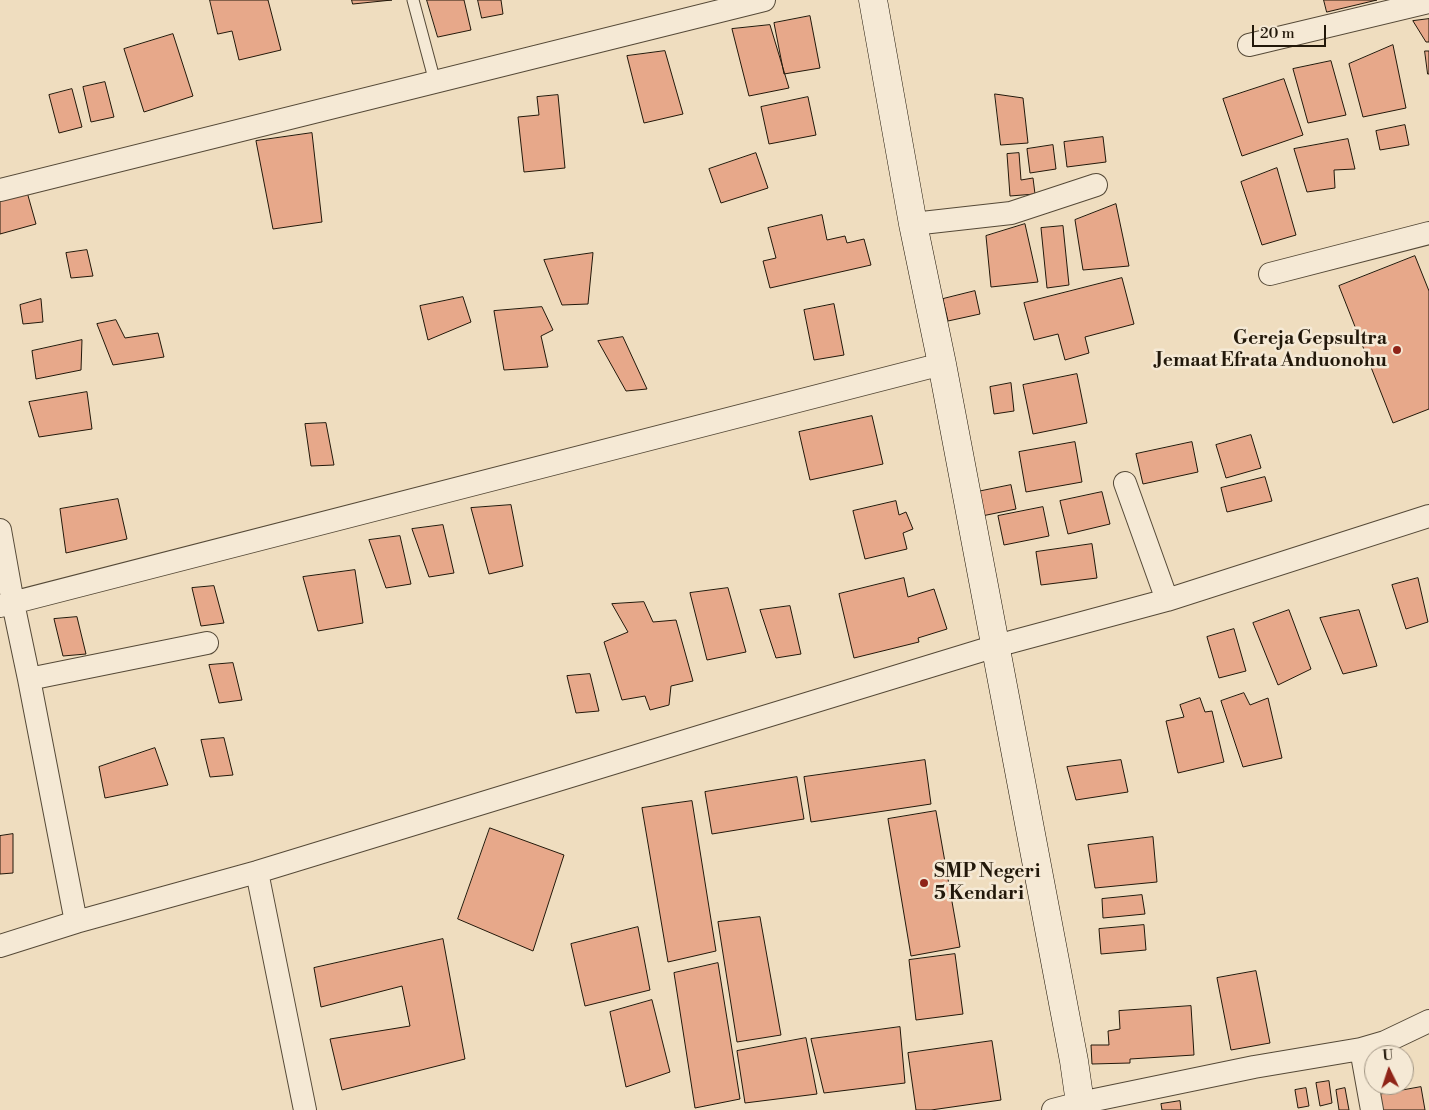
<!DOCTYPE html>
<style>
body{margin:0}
#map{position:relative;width:1429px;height:1110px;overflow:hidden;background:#efddbf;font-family:"Libre Bodoni",serif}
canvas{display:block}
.north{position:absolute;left:1364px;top:1045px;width:50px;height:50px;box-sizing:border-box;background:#f5e9d5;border:1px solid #a19584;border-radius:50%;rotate:356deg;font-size:14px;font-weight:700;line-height:20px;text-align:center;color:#22180a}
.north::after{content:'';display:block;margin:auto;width:18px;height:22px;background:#8f2418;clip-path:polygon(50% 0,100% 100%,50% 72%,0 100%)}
.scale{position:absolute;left:1252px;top:25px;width:74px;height:22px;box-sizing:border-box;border:2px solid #22180a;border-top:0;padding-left:6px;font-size:15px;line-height:18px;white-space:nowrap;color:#22180a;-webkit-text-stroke:4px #f5e9d5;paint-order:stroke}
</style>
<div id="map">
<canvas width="1429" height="1110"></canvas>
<div class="north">U</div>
<div class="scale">20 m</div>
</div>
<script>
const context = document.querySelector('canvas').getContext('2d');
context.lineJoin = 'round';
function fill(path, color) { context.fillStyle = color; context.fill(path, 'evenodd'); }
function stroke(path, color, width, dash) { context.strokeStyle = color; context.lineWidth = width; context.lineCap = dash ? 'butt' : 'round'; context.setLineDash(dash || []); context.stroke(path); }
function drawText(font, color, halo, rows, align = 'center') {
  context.font = font + ' "Libre Bodoni",serif'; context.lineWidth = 5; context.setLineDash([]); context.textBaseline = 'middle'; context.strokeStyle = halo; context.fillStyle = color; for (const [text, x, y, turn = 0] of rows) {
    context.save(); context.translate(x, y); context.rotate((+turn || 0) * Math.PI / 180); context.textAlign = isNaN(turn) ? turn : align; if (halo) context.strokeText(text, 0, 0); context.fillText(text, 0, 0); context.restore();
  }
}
const building = new Path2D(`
 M210 0H268L281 50 239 60 232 31 218 34Z
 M352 0H392L353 4Z
 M427 0H464L471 30 438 37Z
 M478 0H501L503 14 482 18Z
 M1324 0H1377L1327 12Z
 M810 16 820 68 784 74 774 23Z
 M1429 19V42H1426L1413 21Z
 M770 25 789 88 749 96 732 29Z
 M173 34 193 96 144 112 124 49Z
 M1393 45 1406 108 1363 117 1349 64Z
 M665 51 683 114 644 123 627 56Z
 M1425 51H1429V74H1428Z
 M1331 61 1346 115 1308 123 1293 69Z
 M1284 79 1303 135 1242 156 1223 99Z
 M105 82 114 117 91 122 83 87Z
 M72 89 82 127 59 133 49 95Z
 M995 94 1023 98 1028 143 1001 145Z
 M558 95 565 168 524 172 518 117 539 115 537 97Z
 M808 97 816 135 769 144 761 107Z
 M1405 125 1409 145 1380 150 1376 131Z
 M312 133 322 222 273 229 256 141Z
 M1103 137 1106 162 1067 167 1064 142Z
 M1348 139 1355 169 1334 170 1335 188 1307 192 1294 149Z
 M1053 145 1056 169 1030 173 1027 149Z
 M756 153 768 188 721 203 709 169Z
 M1019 153 1021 180 1033 178 1035 194 1010 196 1007 154Z
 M1277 168 1296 235 1262 245 1241 182Z
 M27 192 36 224 0 234V200Z
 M1116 204 1129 266 1083 270 1075 220Z
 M822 215 827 240 845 236 847 243 864 239 871 265 770 288 763 261 776 258 768 228Z
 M1025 224 1038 282 991 287 986 236Z
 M1063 226 1069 285 1047 288 1041 228Z
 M87 250 93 276 71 278 66 253Z
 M593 253 588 304 562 305 544 260Z
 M1415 256 1429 291V409L1393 423 1339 286Z
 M1122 278 1134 324 1085 337 1089 353 1065 360 1058 334 1034 340 1024 303Z
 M975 291 980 314 948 321 943 299Z
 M463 297 471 322 428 340 420 306Z
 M41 299 43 322 23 324 20 305Z
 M834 304 844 355 814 360 804 310Z
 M542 307 553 330 541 336 548 367 504 370 494 311Z
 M116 320 125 338 158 333 164 357 113 365 97 324Z
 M623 337 647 389 626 391 598 341Z
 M82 340 81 370 36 379 32 351Z
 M1077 374 1087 423 1033 434 1023 385Z
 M1011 383 1014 411 994 414 990 387Z
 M87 392 92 429 39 437 29 402Z
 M872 416 883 464 810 480 799 432Z
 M326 423 334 465 311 466 305 424Z
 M1251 435 1261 468 1226 478 1216 445Z
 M1075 442 1082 482 1026 492 1019 452Z
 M1192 442 1198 472 1143 484 1136 454Z
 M1265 477 1272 501 1227 512 1221 488Z
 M1011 485 1016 509 977 517 972 493Z
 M1102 492 1110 524 1068 534 1060 501Z
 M118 499 127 539 66 553 60 509Z
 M896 501 899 515 906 512 913 529 903 533 907 549 865 559 853 511Z
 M511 505 523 566 489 574 471 508Z
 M1043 507 1049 536 1004 545 998 516Z
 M443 525 454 573 429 577 412 529Z
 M400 536 411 584 386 588 369 540Z
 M1092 544 1097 578 1041 585 1036 552Z
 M355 570 363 623 318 631 303 577Z
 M904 578 908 597 934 589 947 629 918 638 919 642 854 658 839 594Z
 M1418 578 1428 622 1406 629 1392 585Z
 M214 586 224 623 201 626 192 588Z
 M728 588 746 652 707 660 690 593Z
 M644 602 653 622 676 620 693 681 671 686 669 705 650 710 645 696 622 700 604 642 628 632 612 604Z
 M790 606 801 654 776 658 760 610Z
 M1289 610 1311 669 1278 685 1253 623Z
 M1359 610 1377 666 1343 674 1320 618Z
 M77 617 86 654 63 656 54 619Z
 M1234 629 1246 671 1219 678 1207 637Z
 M233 663 242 700 219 703 209 665Z
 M590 674 599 711 576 713 567 676Z
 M1244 693 1250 705 1268 698 1282 758 1243 767 1221 701Z
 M1200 698 1205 712 1212 711 1224 762 1178 773 1166 721 1184 717 1180 705Z
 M224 738 233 775 210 777 201 740Z
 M155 748 168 785 105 798 99 767Z
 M925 760 931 804 811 822 804 777Z
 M1121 760 1128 792 1076 800 1067 767Z
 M797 777 804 819 712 834 705 792Z
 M692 801 716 951 668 962 642 808Z
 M936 811 960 947 911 956 888 819Z
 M490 828 564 855 533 951 458 919Z
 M13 834V873L0 874V836Z
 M1153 837 1157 882 1095 888 1088 845Z
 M1142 895 1145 914 1103 918 1102 899Z
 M760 917 781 1035 737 1042 718 922Z
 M1144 925 1146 950 1101 954 1099 929Z
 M638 927 650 990 585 1006 571 944Z
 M443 939 465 1059 342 1090 330 1039 410 1026 402 986 321 1007 314 968Z
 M955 954 963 1014 916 1020 909 960Z
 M718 963 740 1099 695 1108 674 973Z
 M1256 971 1270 1043 1231 1050 1217 978Z
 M652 1000 670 1072 626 1087 610 1012Z
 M1191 1006 1194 1055 1130 1059V1063L1092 1064 1091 1045H1109L1108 1031 1120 1029 1119 1011Z
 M900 1027 905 1083 824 1093 811 1039Z
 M806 1038 817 1094 745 1103 737 1051Z
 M992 1041 1001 1100 931 1110H916L908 1053Z
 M1329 1081 1332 1103 1320 1106 1316 1083Z
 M1421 1087 1425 1110H1380L1377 1095Z
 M1306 1088 1309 1106 1298 1108 1295 1090Z
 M1345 1088 1349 1110H1339L1336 1090Z
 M1180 1101 1181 1110H1162L1161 1104Z`);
fill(building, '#e7a88a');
stroke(building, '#22180a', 1);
const lane = new Path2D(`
 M413 0 435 82`);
const street = new Path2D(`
 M1249 45 1429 2
 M0 190 764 0
 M913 224 1011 213 1096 185
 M1270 274 1429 233
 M1125 483 1167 600
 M0 530 13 603 29 679 76 922
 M0 606 942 364
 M29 679 207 643
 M257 872 305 1110
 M0 946 76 922 257 872 996 646 1167 600 1429 516
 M1361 1049 1372 1110
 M1053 1110 1080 1103 1254 1067 1361 1049 1385 1042 1429 1021`);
const secondary = new Path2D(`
 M873 0 913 224 942 364 1074 1061 1081 1110`);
stroke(lane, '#554937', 13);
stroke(street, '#554937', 24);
stroke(secondary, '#22180a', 29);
stroke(lane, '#f5e9d5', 11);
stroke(street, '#f5e9d5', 22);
stroke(secondary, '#f5e9d5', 28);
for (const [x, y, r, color] of [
 [1397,350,5,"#8f2418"],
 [924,883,5,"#8f2418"]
]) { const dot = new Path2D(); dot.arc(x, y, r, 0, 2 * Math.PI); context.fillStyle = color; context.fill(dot); stroke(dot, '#f5e9d5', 2); }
drawText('bold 19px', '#22180a', '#f5e9d5', [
 ["Gereja Gepsultra",1387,339],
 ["Jemaat Efrata Anduonohu",1387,361],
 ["SMP Negeri",934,872,"left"],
 ["5 Kendari",934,894,"left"]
], 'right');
</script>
